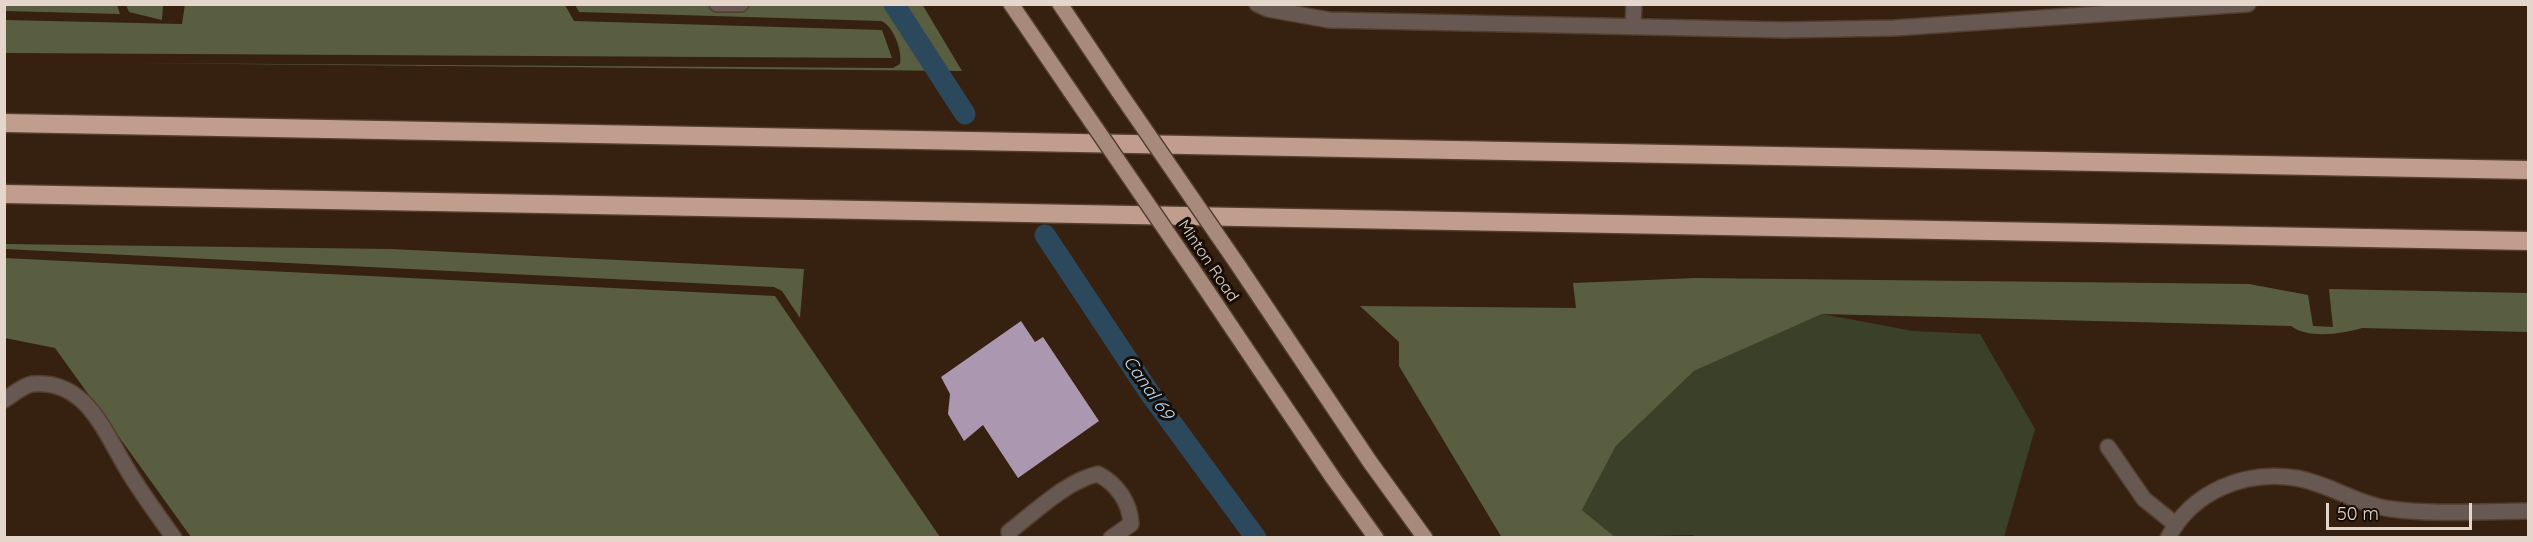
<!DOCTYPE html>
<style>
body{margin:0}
#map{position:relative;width:2533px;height:542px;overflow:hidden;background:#362010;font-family:Quicksand,sans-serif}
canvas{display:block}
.frame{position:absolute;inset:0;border:6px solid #e5d6cc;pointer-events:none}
.scale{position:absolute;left:2326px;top:503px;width:146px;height:27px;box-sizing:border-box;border:3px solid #e5d6cc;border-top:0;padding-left:8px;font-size:18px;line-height:21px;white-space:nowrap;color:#e5d6cc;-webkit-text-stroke:4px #160d06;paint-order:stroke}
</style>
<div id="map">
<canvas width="2533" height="542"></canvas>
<div class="frame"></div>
<div class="scale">50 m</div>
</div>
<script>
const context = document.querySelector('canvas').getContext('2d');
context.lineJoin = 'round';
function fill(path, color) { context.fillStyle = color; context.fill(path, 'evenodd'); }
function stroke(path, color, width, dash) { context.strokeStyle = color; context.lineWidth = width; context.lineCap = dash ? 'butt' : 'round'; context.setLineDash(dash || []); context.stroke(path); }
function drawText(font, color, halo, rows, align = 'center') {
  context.font = font + ' Quicksand,sans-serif'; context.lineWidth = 6; context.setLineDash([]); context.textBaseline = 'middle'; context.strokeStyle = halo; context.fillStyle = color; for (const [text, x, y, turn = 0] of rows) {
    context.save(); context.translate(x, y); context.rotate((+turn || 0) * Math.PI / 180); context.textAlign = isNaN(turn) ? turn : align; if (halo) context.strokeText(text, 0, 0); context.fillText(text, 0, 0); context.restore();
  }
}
fill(new Path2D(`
 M1822 314 1913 331 1980 334 2035 429 2004 537 1695 538 1693 535 1615 537 1582 510 1616 446 1694 371Z`), '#3b4028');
fill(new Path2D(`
 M185 4 565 5 574 21 882 30 892 58 5 53V20L182 24Z
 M922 4 962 71 129 63 893 68 900 64C903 52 893 25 881 21L579 12 575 5Z
 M117 5 120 14 5 11V5Z
 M126 5H163L162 20 129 12Z
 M5 244 391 249 804 269 800 318 782 291 774 287 5 249Z
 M4 258 775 296 940 537H191L55 348 5 338Z
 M1695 278 2249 284 2308 295 2313 326 2333 327 2329 289 2528 293V332L2362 328C2343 334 2307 339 2291 326L1822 314 1694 371 1616 446 1582 510 1615 537 1502 538 1399 366V342L1360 306 1576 308 1573 283Z`), '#585e3f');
stroke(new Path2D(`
 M894 4 965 114
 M1045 235 1149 392 1256 538`), '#2b485c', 21);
fill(new Path2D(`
 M1021 321 1035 342 1043 337 1099 421 1018 478 983 425 964 441 948 414 950 394 941 377Z`), '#ac97b0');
const minor = new Path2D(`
 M717 4H741
 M1257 4 1268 9 1329 20 1784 30 1894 28 2248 4
 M1633 27 1634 4
 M4 400C12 395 24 385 32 384 86 379 104 431 127 469 141 493 158 515 174 538
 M2108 447 2144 499 2175 524
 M1010 538 1009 532C1035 512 1066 481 1098 474 1117 484 1130 502 1131 524L1111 538
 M2168 538C2192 491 2245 470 2296 478 2328 483 2358 505 2391 509 2436 515 2484 511 2528 511`);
const major = new Path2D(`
 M1011 4 1071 92
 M1060 4 1119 92
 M1238 265 1370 462 1425 538
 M1191 267 1333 478 1376 538`);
const highway = new Path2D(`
 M4 123 2528 170
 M4 194 2528 241`);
stroke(minor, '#523d2e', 18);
stroke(major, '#523d2e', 18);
stroke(highway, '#523d2e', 21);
stroke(minor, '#675852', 15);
stroke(major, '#a78a7c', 15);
stroke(highway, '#c19d8d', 18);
const majorBridge = new Path2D(`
 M1071 92 1191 267
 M1119 92 1238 265`);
stroke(majorBridge, '#523d2e', 18, []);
stroke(majorBridge, '#a78a7c', 15);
drawText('16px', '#e5d6cc', '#160d06', [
 ["Minton Road",1208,261,56]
]);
drawText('italic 18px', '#b2defd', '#160d06', [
 ["Canal 69",1148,388,55]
]);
</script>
